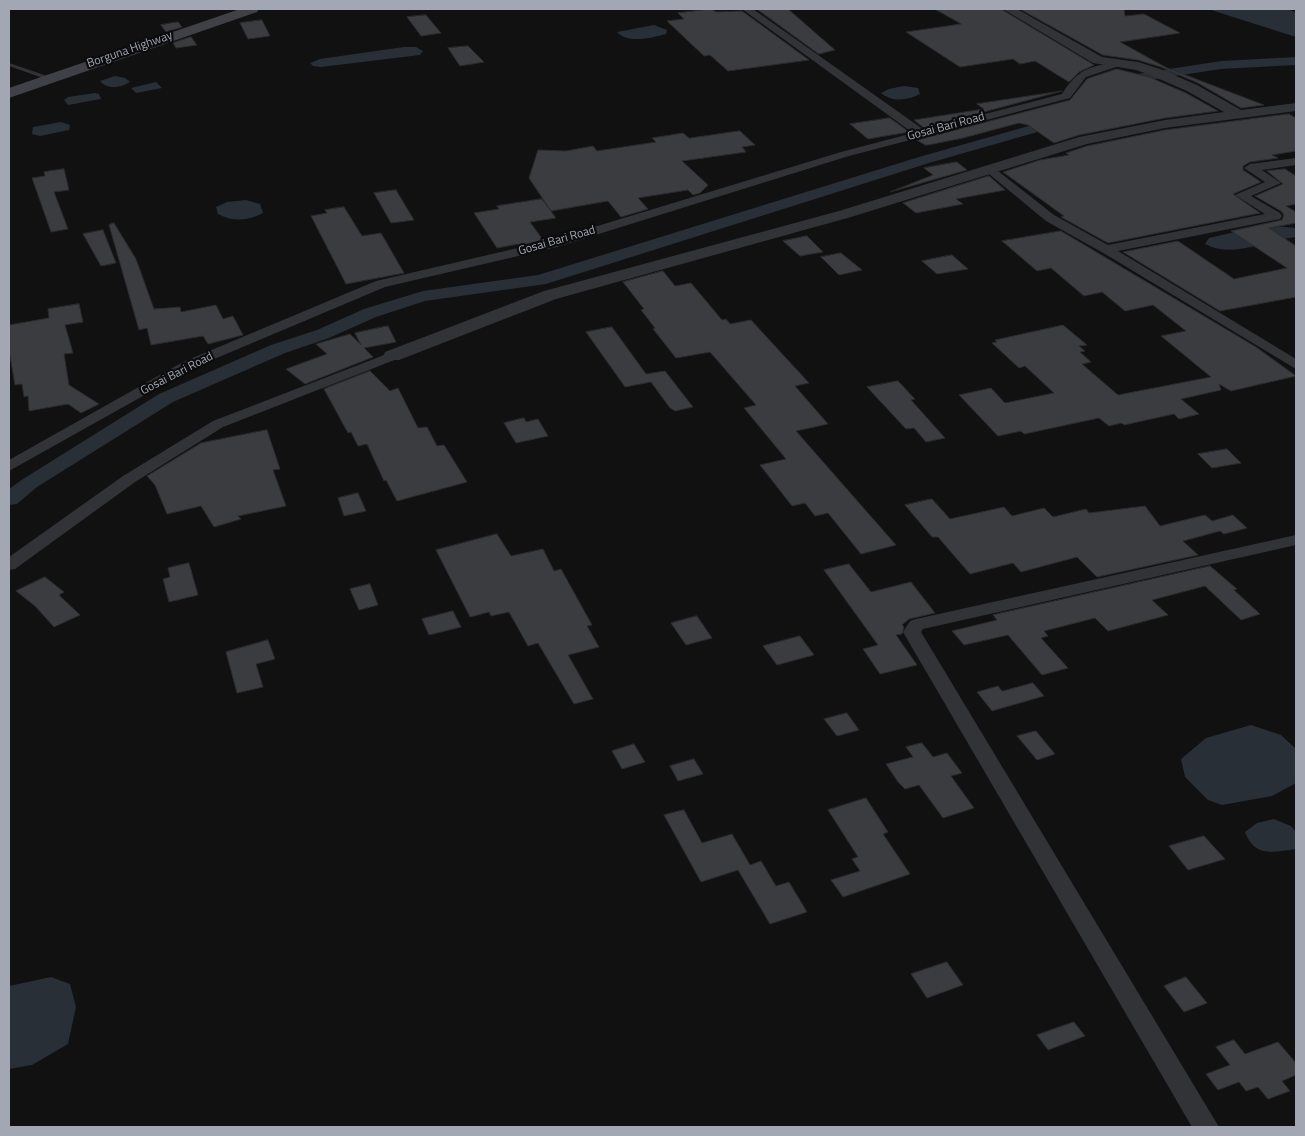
<!DOCTYPE html>
<style>
body{margin:0}
#map{position:relative;width:1305px;height:1136px;overflow:hidden;background:#111112;font-family:"Titillium Web",sans-serif}
canvas{display:block}
.frame{position:absolute;inset:0;border:10px solid #a2a7b3;pointer-events:none}
</style>
<div id="map">
<canvas width="1305" height="1136"></canvas>
<div class="frame"></div>
</div>
<script>
const context = document.querySelector('canvas').getContext('2d');
context.lineJoin = 'round';
function fill(path, color) { context.fillStyle = color; context.fill(path, 'evenodd'); }
function stroke(path, color, width, dash) { context.strokeStyle = color; context.lineWidth = width; context.lineCap = dash ? 'butt' : 'round'; context.setLineDash(dash || []); context.stroke(path); }
function drawText(font, color, halo, rows, align = 'center') {
  context.font = font + ' "Titillium Web",sans-serif'; context.lineWidth = 4.5; context.setLineDash([]); context.textBaseline = 'middle'; context.strokeStyle = halo; context.fillStyle = color; for (const [text, x, y, turn = 0] of rows) {
    context.save(); context.translate(x, y); context.rotate((+turn || 0) * Math.PI / 180); context.textAlign = isNaN(turn) ? turn : align; if (halo) context.strokeText(text, 0, 0); context.fillText(text, 0, 0); context.restore();
  }
}
fill(new Path2D(`
 M1208 9H1286L1296 12V37Z
 M654 25 667 30 666 34C652 38 627 44 617 32Z
 M404 47H416L423 51 420 55 321 67 313 66 310 63 320 59Z
 M115 76 125 78 130 82C121 88 107 90 100 81Z
 M156 82 162 88 136 93 131 88Z
 M904 86 918 88 920 94C908 100 893 103 881 93L889 89Z
 M95 93 99 94 101 99 68 105 64 100 68 97Z
 M61 122 70 125 69 130 40 136 32 134 33 127Z
 M246 200 260 204 263 213C249 221 233 222 218 214L216 207 227 202Z
 M1265 225 1296 228V237C1265 240 1234 259 1205 244L1209 238Z
 M1251 725 1281 735 1296 749V783L1272 796 1222 805 1208 800 1185 777 1181 759 1206 738Z
 M1274 819 1291 826 1296 832V849C1273 852 1255 858 1245 832L1257 823Z
 M51 977 70 984 76 1007 68 1044 32 1065 9 1069V986Z`), '#282f36');
fill(new Path2D(`
 M1296 57V65L1221 69 1135 82 1121 92 1114 88 1126 76 1131 75 1221 61Z
 M1064 116 1069 117 1071 120 1069 123 929 163 546 284 425 301 376 317 329 338 285 353 173 402 37 487 17 504 9 505V489L23 479 159 394 271 345 317 330 364 309 423 291 538 275 919 157Z`), '#282f36');
const building = new Path2D(`
 M712 9 716 12 742 11 809 60 728 71 710 55 704 56 667 21 684 19 678 13Z
 M757 9H788L835 50 819 54Z
 M935 9H1001L1094 65 1079 72 1069 82 1035 61 1020 64 1013 59 960 67 906 32 961 24Z
 M1020 9H1124L1125 16 1144 14 1180 33 1120 42 1167 68 1264 105 1241 108 1198 83 1161 67 1138 60 1103 55Z
 M426 15 441 33 421 36 407 17Z
 M262 20 270 36 248 39 240 23Z
 M178 22 182 27 166 32 161 25Z
 M191 37 197 45 176 48 173 43Z
 M468 46 484 62 460 66 448 48Z
 M1117 69 1149 77 1186 93 1218 111 1165 118 1079 135 1054 143 1028 125 1019 123 963 138 928 145H925L917 140 1070 100 1087 79Z
 M1062 91 924 128 914 120 984 109 977 104Z
 M1289 114 1296 118V151L1272 155 1278 158 1250 162 1243 166V170L1261 182 1233 194 1260 213 1108 243 1061 217 1064 216 1003 172 1040 160 1069 155 1066 153 1087 146 1165 130Z
 M890 118 909 132 868 139 850 124Z
 M740 131 755 145 742 147 746 152 682 161 708 185 700 193 693 195 688 190 638 198 648 209 621 217 608 201 551 211 529 178 538 150 566 151 593 146 597 151 656 142 652 138 683 133 689 138Z
 M957 162 967 170 890 192 933 175 924 168Z
 M64 169 69 190 54 192 68 229 51 232 32 178 45 176 44 172Z
 M1285 169 1296 176V204L1286 206 1296 212V223L1269 228 1296 246V297L1220 311 1123 252 1178 241 1234 279 1287 268 1231 231 1282 220 1284 215 1281 211 1255 196 1283 184 1267 171Z
 M989 176 1005 190 956 199 963 204 916 213 903 203Z
 M396 190 414 220 391 223 374 193Z
 M542 199 556 218 530 222 543 240 520 246 518 244 497 248 474 213 499 209 497 206Z
 M344 207 362 236 381 233 404 273 346 284 311 216 327 213 325 210Z
 M114 223 136 259 154 309 180 307 181 312 216 305 223 319 233 316 243 335 208 344 203 336 151 345 147 328 139 330 109 225Z
 M103 230 116 263 101 266 83 234Z
 M1061 231 1256 347 1296 376 1231 391 1219 384 1221 390 1181 399 1199 414 1179 419 1174 414 1124 425 1122 423 1109 426 1099 418 1024 434 1021 431 998 436 959 395 991 388 1005 403 1054 393 1025 366 1019 368 992 343 997 342 995 340 1063 325 1087 345 1079 346 1085 351 1080 352 1091 362 1082 364 1118 395 1211 377 1161 336 1186 331 1153 305 1125 311 1102 292 1084 296 1051 268 1037 271 1002 241Z
 M807 236 823 252 800 256 783 241Z
 M841 253 862 270 839 275 821 257Z
 M952 255 968 269 937 274 922 261Z
 M663 271 675 286 691 283 722 320 726 319 730 324 751 320 809 383 795 386 828 424 796 431 896 545 861 554 828 513 815 516 805 503 792 506 760 465 786 459 744 408 756 405 710 352 676 358 653 329 655 328 641 310 644 309 623 282Z
 M79 304 83 322 65 325 73 353 64 354 69 385 99 404 81 413 68 404 29 411 28 396 24 397 22 384 15 385 9 350V325L49 318 48 309Z
 M388 326 396 342 364 348 373 357 305 384 286 369 327 354 316 344 350 334 361 345 355 333Z
 M612 327 646 374 665 371 693 407 675 411 670 408 651 382 625 387 586 332Z
 M370 371 390 391 398 388 418 428 427 427 437 446 444 445 467 482 397 501 386 480 384 481 367 444 358 446 351 432 348 433 324 389Z
 M898 381 915 399 911 400 945 438 926 442 914 428 906 429 867 387Z
 M524 418 526 422 538 419 548 436 516 443 504 423Z
 M267 430 280 469 273 470 286 506 238 516 241 519 214 527 201 506 167 514 155 485 147 476 201 443Z
 M1227 449 1241 463 1212 468 1198 454Z
 M358 493 366 511 344 516 338 498Z
 M932 499 950 519 1004 507 1012 516 1044 508 1053 517 1086 509 1089 513 1145 506 1160 526 1205 515 1212 521 1233 515 1247 528 1224 534 1220 531 1183 541 1198 555 1097 577 1077 557 1021 572 1013 563 970 574 938 537H932L905 505Z
 M497 534 511 556 543 549 554 571 561 569 592 625 587 626 599 647 568 655 593 699 574 704 538 643 528 646 509 612 491 616 489 612 470 617 436 550Z
 M189 563 198 595 169 602 163 579 170 577 168 568Z
 M849 564 871 592 911 582 935 613 909 619 902 625 904 627 902 634 896 635 917 665 880 674 863 649 878 645 824 570Z
 M1210 566 1237 589 1234 590 1260 614 1241 620 1205 586 1152 600 1168 615 1108 631 1095 618 1044 631 1048 636 1041 638 1068 668 1042 675 1008 635 964 645 952 631 997 620 993 615Z
 M45 577 64 592 59 595 80 615 54 627 35 606 16 591Z
 M370 584 378 605 359 610 350 589Z
 M453 611 461 627 429 635 422 619Z
 M697 616 712 638 686 645 671 623Z
 M800 636 814 655 777 665 763 646Z
 M268 640 275 659 256 664 263 687 237 693 226 652Z
 M1033 683 1044 696 992 711 977 692 998 686 1002 691Z
 M847 713 859 730 837 736 824 719Z
 M1036 731 1045 742 1055 754 1037 760 1017 736Z
 M922 743 933 757 947 753 962 773 951 776 974 808 943 818 919 785 905 789 898 782 886 764 913 757 906 747Z
 M634 744 645 762 622 769 612 751Z
 M694 759 703 774 678 781 670 766Z
 M866 798 888 832 883 834 910 874 843 897 831 880 860 871 852 859 858 857 828 810Z
 M684 810 702 843 732 834 750 865 761 861 776 886 789 882 807 912 770 924 738 870 701 882 664 815Z
 M1204 836 1225 859 1188 870 1169 846Z
 M947 962 963 985 927 998 911 974Z
 M1186 977 1207 1003 1184 1012 1164 986Z
 M1074 1022 1085 1036 1048 1050 1037 1035Z
 M1234 1040 1245 1054 1278 1042 1296 1063V1075L1282 1081 1290 1091 1268 1099 1258 1087 1246 1091 1239 1082 1218 1090 1206 1074 1230 1065 1216 1047Z`);
fill(building, '#3b3c3f');
stroke(building, '#2b2b2e', 1);
fill(new Path2D(`
 M9 63 50 77 51 78 46 79 9 66Z`), '#323337');
fill(new Path2D(`
 M742 9H753L924 130 1062 94C1079 67 1091 67 1120 61L1125 64 1086 77 1070 98 849 156 557 247 385 287 193 368 9 471V460L183 362 376 281 548 241 841 152 913 133Z
 M1296 158V165L1262 170 1281 183 1251 196 1280 213 1282 216 1280 219 1118 251 1296 359V369L1105 254 1046 221 983 169 985 167H993L1054 215 1108 245 1265 214 1235 195 1265 182 1244 168 1250 164Z
 M392 352 397 353 399 356 397 359 223 427 135 482 15 569 9 570V557L123 476 213 421Z
 M1296 535V545L923 629 921 632 1219 1127H1192L903 632 910 621 916 619Z`), '#323337');
fill(new Path2D(`
 M1003 9H1017L1102 57 1138 62 1160 69 1197 85 1241 110 1296 103V111L1165 128 1087 144 851 217 556 299 399 360H385L383 356 385 352 544 291 839 211 1079 137 1165 120 1224 112 1187 91 1150 75 1136 70 1093 63Z`), '#323337');
fill(new Path2D(`
 M240 9H259L257 12 9 98V88Z`), '#404147');
drawText('12px', '#a2a7b3', '#0c0c0d', [
 ["Borguna Highway",130,50,-19],
 ["Gosai Bari Road",946,127,-15],
 ["Gosai Bari Road",557,241,-16],
 ["Gosai Bari Road",177,374,-27]
]);
</script>
